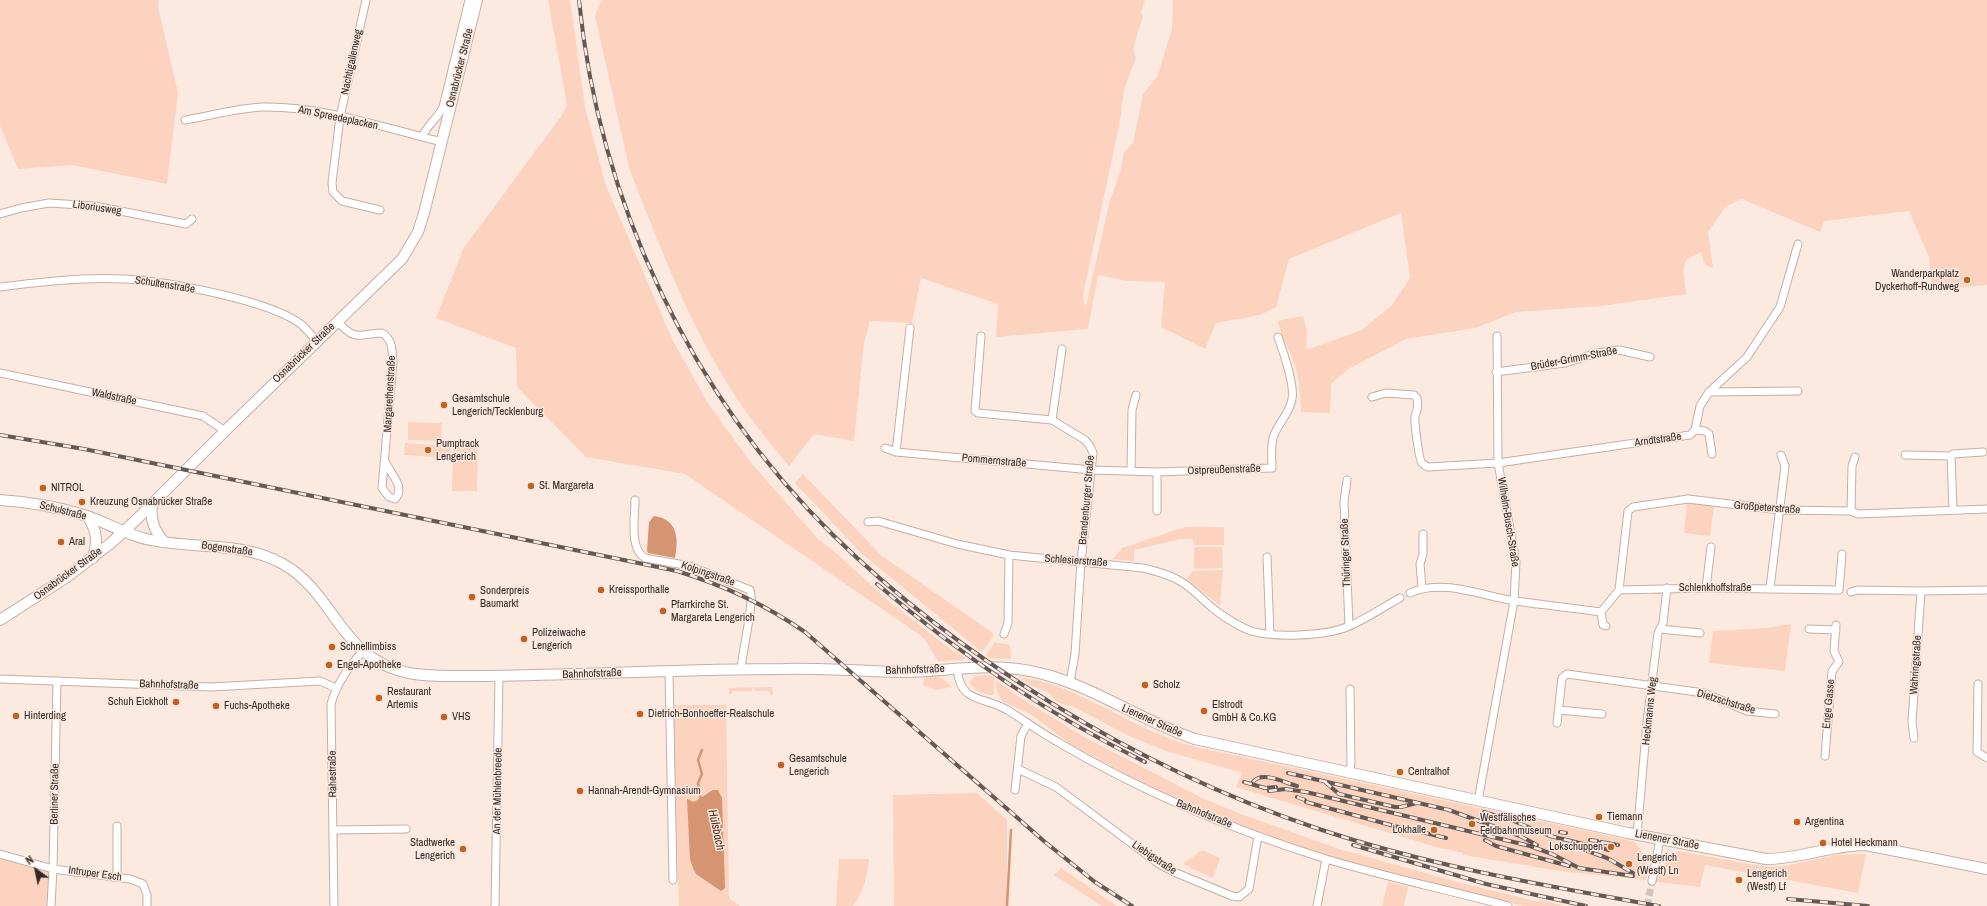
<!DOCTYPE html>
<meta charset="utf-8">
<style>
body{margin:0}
#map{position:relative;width:1987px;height:906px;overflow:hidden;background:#fceae1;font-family:"Archivo Narrow",sans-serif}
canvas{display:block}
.north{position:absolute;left:16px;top:850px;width:40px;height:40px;-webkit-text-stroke:3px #fceae1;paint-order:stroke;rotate:327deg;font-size:11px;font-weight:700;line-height:16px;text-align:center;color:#312925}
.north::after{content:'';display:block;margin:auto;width:14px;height:18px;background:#312925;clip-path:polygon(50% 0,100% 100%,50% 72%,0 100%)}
</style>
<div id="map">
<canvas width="1987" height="906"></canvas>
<div class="north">N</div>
</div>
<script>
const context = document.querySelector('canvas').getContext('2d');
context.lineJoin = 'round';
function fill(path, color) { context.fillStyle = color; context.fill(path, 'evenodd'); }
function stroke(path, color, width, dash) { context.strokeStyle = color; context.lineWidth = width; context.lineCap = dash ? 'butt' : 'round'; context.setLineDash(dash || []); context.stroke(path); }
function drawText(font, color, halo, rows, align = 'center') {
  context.font = font + ' "Archivo Narrow",sans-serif'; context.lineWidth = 3; context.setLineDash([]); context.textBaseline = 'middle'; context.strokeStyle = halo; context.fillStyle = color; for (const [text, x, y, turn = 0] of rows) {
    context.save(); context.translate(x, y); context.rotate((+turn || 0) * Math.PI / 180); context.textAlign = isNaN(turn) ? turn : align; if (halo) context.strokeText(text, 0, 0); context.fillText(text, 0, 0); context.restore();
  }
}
fill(new Path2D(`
 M0 0H159L158 7 178 93 167 184 72 165 18 169 0 126Z
 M548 0H570L585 107 606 186 672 339 707 402 752 464 818 539 836 553 892 604 954 652 956 651 965 658 963 660 938 661 923 637 685 474 586 457 517 387 516 348 436 318 463 249 562 115 567 105Z
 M601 0H1145L1141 13 1143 16 1133 49 1136 58 1124 89 1120 121 1083 295 1085 310 1109 204 1121 169 1124 152 1133 143 1143 94 1157 77 1172 29 1173 0H1987V285L1932 290 1929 257 1909 211 1824 221 1820 232 1742 199 1726 206 1708 232 1713 268 1705 265 1701 252 1686 260 1683 270 1686 294 1601 306 1516 312 1475 328 1406 339 1350 368 1331 384 1330 413 1301 412C1300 399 1300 385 1297 372 1293 354 1280 338 1278 321L1303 316 1307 331 1306 350 1362 330 1392 305 1410 278 1401 213 1289 259 1276 307 1260 315 1216 323 1205 349 1161 327 1165 282 1127 281 1098 275 1088 329 996 337 998 304 921 278 912 323 870 321 864 343 854 441 814 434 789 466C768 440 746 415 729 386 690 325 664 256 637 189L629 167 595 16Z
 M408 422 442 423 441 441 408 440Z
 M405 443 451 446 450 458 404 455Z
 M453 445 478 446 477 491H452Z
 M803 474 882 556 993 633V637L982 652 862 554 795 483Z
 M1687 503 1714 506 1710 536 1684 533Z
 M1185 527H1224V545H1194L1193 539H1180L1134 550V561L1113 559 1122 548Z
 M1194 547H1222L1223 568 1194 569Z
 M1223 570 1220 606 1187 579 1193 571Z
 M1791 624 1785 671 1709 663 1713 631 1766 628Z
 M995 642 1010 645 1011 659 990 658 986 655Z
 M990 675 994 678V695C986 696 971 690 970 681L975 676Z
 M936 676 942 678 952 687 937 690 923 685 925 677Z
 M1018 677C1030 679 1044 681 1056 686 1103 703 1144 733 1192 746L1633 841C1647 855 1648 860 1646 880L1560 871 1463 855V853L1436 847 1236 787 1242 773 1166 751 1129 736 1072 706C1064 706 1053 701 1050 693L1032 686Z
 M996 680 1019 697 1086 738 1202 798 1238 813 1342 850 1465 884 1539 902V900L1566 906H1524L1391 873 1326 855 1259 833 1207 812 1148 786 1070 744 1032 715 1002 701 996 688Z
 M772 687 773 695 771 696 769 691H755L754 688H752V691H732V694H729V688Z
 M672 705H726L729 898 740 906H679Z
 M977 793 1007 820V906H894L893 795Z
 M1202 850 1220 858 1213 878 1183 864Z
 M1678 851 1766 867 1784 866 1835 855 1866 854 1858 893 1705 865 1700 887 1656 882C1660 869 1666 859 1678 851Z
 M0 854 53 869 51 906H0Z
 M839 859H869C867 877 864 891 853 906H836Z
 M1061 868 1117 906H1102L1054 875Z
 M1388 882 1408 887 1404 906H1382Z`), '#fbd3be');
fill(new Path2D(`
 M654 516C677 519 679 537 675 558L648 553 647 551 649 522Z
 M713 790H718L722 798 725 888 721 891 696 874 693 868 690 859 687 799 694 802Z`), '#d59573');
stroke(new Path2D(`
 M701 801 698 783 702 774 698 760 702 750
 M1007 906 1011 830`), '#d59573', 2.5);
stroke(new Path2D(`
 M1647 906 1652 881`), '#d3c3bb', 7, [7, 3.5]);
const street = new Path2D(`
 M366 0 340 117 332 183 333 192 342 201 380 210
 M185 120C210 116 237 108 263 107 323 106 384 128 442 142
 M422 137C427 125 438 118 443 107L469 0
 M0 214 21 208 49 203 95 206 186 224 192 219
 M0 287C41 282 83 277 124 279 166 281 270 300 302 325 307 330 312 336 317 341
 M337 321C356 342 357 334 382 333 393 340 392 350 393 362L382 488 389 497 395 499C406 488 391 474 386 463
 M981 336 975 411 978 413 1052 420 1085 440 1090 446 1093 453 1081 562 1075 654 1070 682
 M1496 372 1565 363 1597 353 1619 350 1650 357
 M0 373 203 416 225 431
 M1709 392 1798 391
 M1372 397 1386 393 1414 395 1417 398C1418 407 1418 408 1415 416 1414 421 1419 460 1422 463 1424 465 1425 466 1428 467L1498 463 1690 435 1695 430 1700 406 1709 392 1747 357 1780 307 1798 244
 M1052 420 1062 349
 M1695 430 1705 431 1709 434 1712 454
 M885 448 896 452 1092 470 1157 472 1272 468C1272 458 1270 445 1274 435 1279 422 1290 413 1292 399 1295 385 1283 351 1278 337
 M896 452 910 328
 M1905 455 1951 456
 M1131 471 1132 410 1136 395
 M1157 472V511
 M1347 480 1344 502 1349 626
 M635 500C635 517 629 549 645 558L690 566 750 590C755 600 742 653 741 669
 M1953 510 1951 456 1953 454 1983 452
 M1851 511 1852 466 1855 457
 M868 522 878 521 957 544 1009 555 1143 568C1156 571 1168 574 1180 581 1193 588 1206 604 1219 613 1229 620 1240 627 1251 631 1275 638 1324 636 1347 627 1365 620 1383 607 1400 598
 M1267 557 1270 634
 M1422 588 1420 564 1423 554V534
 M1706 588 1711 547
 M1770 588 1785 466 1781 455
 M1619 590 1628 511 1633 507 1688 499 1780 510 1851 511 1858 514 1987 509
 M1851 592 1858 590 1921 591 1987 590
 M1410 593C1442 578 1482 596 1515 601 1544 605 1572 608 1601 612L1619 590 1706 588 1839 590 1842 554
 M1601 612 1603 625 1606 626
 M1660 629 1700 633
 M1809 629 1836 630
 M1004 634 1008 623 1009 555
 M957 669C961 705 983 695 1009 711 1025 721 1040 732 1056 741 1140 791 1233 830 1326 859 1386 877 1448 890 1508 906
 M669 671 673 880
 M0 679 211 687 320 681 336 688
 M1978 684 1977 752 1987 758
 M1559 710 1602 714
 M1557 723 1562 678 1567 674 1704 693 1747 711 1775 714
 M1914 738 1912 722 1921 591
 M1825 756 1832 671 1839 662 1834 651 1836 625
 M1018 769 1056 787 1159 864 1174 872 1232 896 1239 897 1249 889 1258 836
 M1349 774 1351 764 1350 689
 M1015 790 1021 736 1028 723
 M1478 801 1514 601 1516 562 1498 463 1497 336
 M117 826V877
 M334 830 406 829
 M1637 835 1647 722 1658 633 1663 623 1667 588
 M0 854 53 869 130 879 143 884 147 895V906
 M1652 881 1660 839
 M51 906 53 869 57 681
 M334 906 331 704C337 683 348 668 362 652
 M495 906 499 676
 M1317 906 1326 859`);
const secondary = new Path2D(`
 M0 500C30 502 59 507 87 516 107 523 126 534 146 539 192 550 240 540 283 564 336 594 339 659 409 673 430 677 452 676 473 676 507 676 540 675 574 674 644 672 714 669 784 669 822 668 860 671 898 672 938 672 978 664 1018 669 1082 677 1135 719 1195 739L1628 833 1766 859C1800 859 1832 845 1866 845L1987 869
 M152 504C150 520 154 530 164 542
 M88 517C97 531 98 541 93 558
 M0 620 67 577 111 543 137 519 225 431 402 259 418 232 424 213 477 0`);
stroke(street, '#c4afa4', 9);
stroke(secondary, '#c4afa4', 12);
stroke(street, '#fff', 7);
stroke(secondary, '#fff', 10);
const rail = new Path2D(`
 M579 0C599 201 690 394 834 536 900 601 975 656 1053 704 1136 755 1224 797 1316 828 1425 865 1546 886 1659 906
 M0 435 84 449 677 571C725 586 764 604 805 632L1045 842 1095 882 1132 906
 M877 584C959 654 1049 715 1145 762
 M1288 773 1449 810 1520 836 1537 845
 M1244 782 1265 788 1276 787
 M1253 782C1262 770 1285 783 1297 786
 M1325 782 1339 794 1395 807H1401L1417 803
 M1269 791 1285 789 1306 792 1530 846 1552 854 1579 868 1633 876
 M1297 797 1305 800
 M1306 802 1409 830
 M1484 812 1500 817
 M1504 817 1550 836 1609 850
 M1481 820 1509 818
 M1405 828 1446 838
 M1560 832 1566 833
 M1485 840 1496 846 1569 866
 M1590 840 1597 841
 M1601 842 1618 845
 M1353 845 1486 884 1586 906
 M1579 848 1607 858 1633 873
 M1788 899 1868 906`);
stroke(rail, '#645954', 4);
stroke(rail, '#fceae1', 2.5, [8]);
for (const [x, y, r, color] of [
 [1967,280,4,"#c26120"],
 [444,405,4,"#c26120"],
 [428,450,4,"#c26120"],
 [531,486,4,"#c26120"],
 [43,488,4,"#c26120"],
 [82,502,4,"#c26120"],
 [61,542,4,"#c26120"],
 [601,590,4,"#c26120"],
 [472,597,4,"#c26120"],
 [663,611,4,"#c26120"],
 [524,639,4,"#c26120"],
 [332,647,4,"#c26120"],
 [329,665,4,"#c26120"],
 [1145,685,4,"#c26120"],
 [379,698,4,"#c26120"],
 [176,702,4,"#c26120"],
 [216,706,4,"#c26120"],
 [1204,711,4,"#c26120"],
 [640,714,4,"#c26120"],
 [16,716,4,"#c26120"],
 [444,717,4,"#c26120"],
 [781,765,4,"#c26120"],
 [1400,772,4,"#c26120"],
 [580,791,4,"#c26120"],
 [1599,817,4,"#c26120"],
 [1797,822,4,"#c26120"],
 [1472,824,4,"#c26120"],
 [1434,830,4,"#c26120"],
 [1823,843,4,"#c26120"],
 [1611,847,4,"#c26120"],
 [463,849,4,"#c26120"],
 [1629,864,4,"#c26120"],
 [1739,880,4,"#c26120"]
]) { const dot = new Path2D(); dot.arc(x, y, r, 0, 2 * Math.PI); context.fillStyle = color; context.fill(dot); stroke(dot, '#fceae1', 1.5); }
drawText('11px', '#312925', '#fceae1', [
 ["Nachtigallenweg",352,62,-78],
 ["Osnabrücker Straße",460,68,-76],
 ["Am Spreedeplacken",338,118,12],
 ["Liboriusweg",97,208,8],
 ["Schultenstraße",165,285,9],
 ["Osnabrücker Straße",304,353,-44],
 ["Brüder-Grimm-Straße",1574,359,-11],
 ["Margarethenstraße",390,394,-87],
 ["Waldstraße",114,397,12],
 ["Arndtstraße",1658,440,-8],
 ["Pommernstraße",994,461,5],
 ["Ostpreußenstraße",1224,470,-2],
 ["Brandenburger Straße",1087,500,-85],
 ["Großpeterstraße",1767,508,4],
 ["Schulstraße",63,511,14],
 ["Wilhelm-Busch-Straße",1508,522,81],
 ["Bogenstraße",227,549,8],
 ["Thüringer Straße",1346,553,-92],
 ["Schlesierstraße",1076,561,4],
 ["Osnabrücker Straße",68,574,-36],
 ["Kolpingstraße",708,574,19],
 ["Schlenkhoffstraße",1715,588],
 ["Wahringstraße",1916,665,-86],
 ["Bahnhofstraße",915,670,-2],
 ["Bahnhofstraße",592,674,-2],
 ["Bahnhofstraße",169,685,2],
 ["Dietzschstraße",1726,702,17],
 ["Enge Gasse",1829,704,-85],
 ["Heckmanns Weg",1650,711,-84],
 ["Lienener Straße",1152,721,24],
 ["Rahestraße",333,774,-91],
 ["An der Mühlenbreede",498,791,-89],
 ["Berliner Straße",55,794,-89],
 ["Bahnhofstraße",1204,814,22],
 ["Lienener Straße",1667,840,11],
 ["Liebigstraße",1154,858,34],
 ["Intruper Esch",95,874,8]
]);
drawText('11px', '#312925', '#fceae1', [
 ["Wanderparkplatz",1959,274,"right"],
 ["Dyckerhoff-Rundweg",1959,287,"right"],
 ["Gesamtschule",452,399],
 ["Lengerich/Tecklenburg",452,412],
 ["Pumptrack",436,444],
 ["Lengerich",436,457],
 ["St. Margareta",539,486],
 ["NITROL",51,488],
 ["Kreuzung Osnabrücker Straße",90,502],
 ["Aral",69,542],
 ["Kreissporthalle",609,590],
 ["Sonderpreis",480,591],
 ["Baumarkt",480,604],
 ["Pfarrkirche St.",671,605],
 ["Margareta Lengerich",671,618],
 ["Polizeiwache",532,633],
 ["Lengerich",532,646],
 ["Schnellimbiss",340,647],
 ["Engel-Apotheke",337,665],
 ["Scholz",1153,685],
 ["Restaurant",387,692],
 ["Artemis",387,705],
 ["Schuh Eickholt",168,702,"right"],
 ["Elstrodt",1212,705],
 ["GmbH & Co.KG",1212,718],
 ["Fuchs-Apotheke",224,706],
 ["Dietrich-Bonhoeffer-Realschule",648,714],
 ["Hinterding",24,716],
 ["VHS",452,717],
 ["Gesamtschule",789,759],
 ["Lengerich",789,772],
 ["Centralhof",1408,772],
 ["Hannah-Arendt-Gymnasium",588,791],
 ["Tiemann",1607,817],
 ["Westfälisches",1480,818],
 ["Feldbahnmuseum",1480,831],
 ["Argentina",1805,822],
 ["Lokhalle",1426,830,"right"],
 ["Stadtwerke",455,843,"right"],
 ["Lengerich",455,856,"right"],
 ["Hotel Heckmann",1831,843],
 ["Lokschuppen",1603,847,"right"],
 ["Lengerich",1637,858],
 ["(Westf) Ln",1637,871],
 ["Lengerich",1747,874],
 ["(Westf) Lf",1747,887]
], 'left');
drawText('italic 12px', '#4f250b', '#fceae1', [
 ["Hülsbach",716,830,78]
]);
</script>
